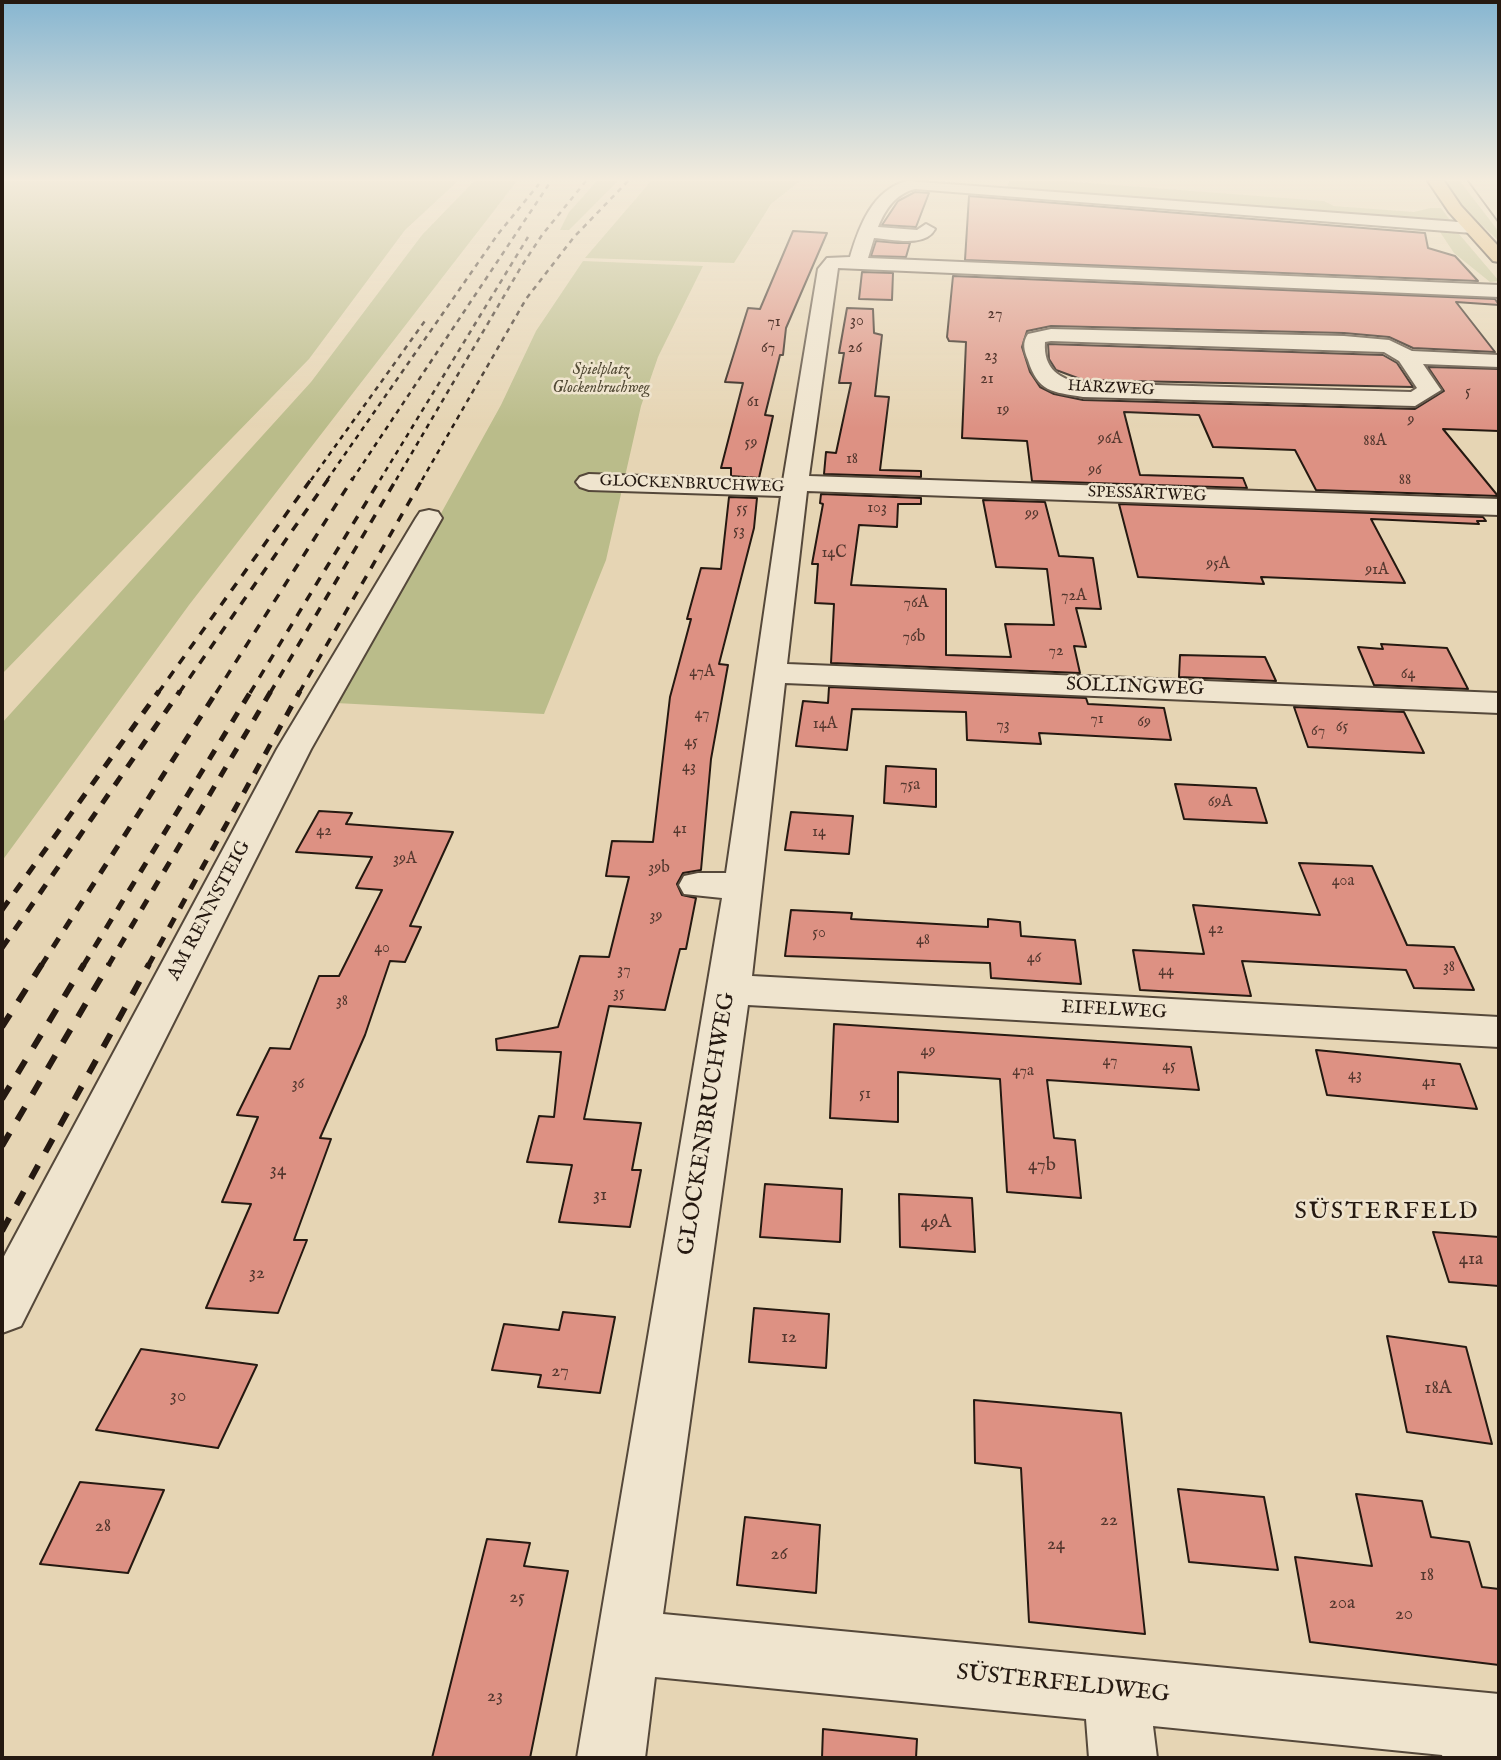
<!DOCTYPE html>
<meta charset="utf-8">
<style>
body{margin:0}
#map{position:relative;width:1501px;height:1760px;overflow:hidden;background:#e6d5b4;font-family:"IM FELL English",serif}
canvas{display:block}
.frame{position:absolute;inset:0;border:4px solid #251911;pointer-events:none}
</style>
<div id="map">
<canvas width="1501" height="1760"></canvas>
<div class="frame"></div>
</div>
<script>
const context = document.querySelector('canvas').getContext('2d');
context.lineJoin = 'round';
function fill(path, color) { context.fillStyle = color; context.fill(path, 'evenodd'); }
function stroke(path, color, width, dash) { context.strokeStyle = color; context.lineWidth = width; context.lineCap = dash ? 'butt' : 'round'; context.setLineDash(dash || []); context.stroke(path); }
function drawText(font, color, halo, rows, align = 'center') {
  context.font = font + ' "IM FELL English",serif'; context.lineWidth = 5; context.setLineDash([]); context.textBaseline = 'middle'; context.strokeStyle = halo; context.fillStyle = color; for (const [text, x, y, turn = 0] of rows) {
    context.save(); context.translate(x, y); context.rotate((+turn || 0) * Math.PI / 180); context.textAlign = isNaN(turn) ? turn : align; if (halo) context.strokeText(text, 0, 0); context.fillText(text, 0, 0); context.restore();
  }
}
fill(new Path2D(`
 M2 181H458L405 230 309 359 2 674Z
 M474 181H517L189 605 2 861V723L311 382 422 235Z
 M597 181H618L569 230H560L569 212Z
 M651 181H800L771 204 734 263 585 258Z
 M1009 181H1063L1324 201 1334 206 1414 212 1430 208H1441L1450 220 1016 190 1007 188Z
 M1445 181H1460L1499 232V241L1466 211Z
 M1438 229 1459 234 1499 281 1490 282 1454 253Z
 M583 261 703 266 658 357 641 406 606 560 544 714 336 703 501 405 536 331Z`), '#babc8a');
const building = new Path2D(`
 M915 192 929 193 916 227 882 225 898 201Z
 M969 196 1425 233 1428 248 1455 256 1478 281 965 260Z
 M793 231 827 233 786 328 783 355H780L765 415 773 416 759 478 731 476V468H721L743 383 725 382 748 308 760 309Z
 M876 241 898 243H910L906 257 871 256Z
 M862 272 893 273 892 300 859 299Z
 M953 276 1495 299 1499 305 1456 302 1495 352 1413 348 1389 337 1344 333 1051 326 1027 331 1022 347 1030 372 1040 387 1054 394 1083 400 1415 409 1444 391 1428 367 1499 369V431L1443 429 1498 496 1316 490 1295 450 1213 447 1199 415 1124 412 1140 475 1243 478 1247 488 1032 481 1027 441 962 438 966 342 949 341 947 337Z
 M847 308 873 309 874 333 882 335 875 396 889 397 880 470 921 471V477L824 474 826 452 836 453 851 383H839L844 353H839Z
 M1048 344 1383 355 1397 363 1413 387 1083 380 1056 370 1049 359Z
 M821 494 921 498V504H898L897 527 859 525 851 585 946 589V655L1011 657 1005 624 1054 625 1047 569 996 567 983 500 1045 502 1059 556 1093 558 1101 609 1076 608 1086 647 1074 646 1080 673 831 663 834 604 815 603 818 564H812L823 504 820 503Z
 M729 497 757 498 754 528 719 664 728 665 711 759 701 870 683 873 677 884 682 895 696 898 686 949H680L665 1010 609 1006 584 1119 641 1123 632 1170H641L630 1227 559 1222 572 1165 527 1162 539 1116 554 1117 561 1052 497 1050 496 1039 558 1027 580 956 609 957 629 877 606 876 612 841 653 842 670 697 691 619H687L701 568 721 569Z
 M1119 504 1483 517 1486 521H1477L1479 524 1371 519 1405 583 1261 577 1264 584 1138 577Z
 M1381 644 1447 648 1468 689 1374 685 1358 647 1383 649Z
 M1180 655 1265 657 1276 681 1179 677Z
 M829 687 1086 698 1088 704 1164 708 1171 740 1039 733 1041 744 967 740 966 712 852 709 847 750 796 746 803 701 828 703Z
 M1294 707 1404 712 1424 753 1308 747Z
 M886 766 936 769V807L884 803Z
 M1175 784 1256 788 1267 823 1184 819Z
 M319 811 352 813 346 824 453 832 410 926 421 927 405 962 390 961 365 1035 320 1138 331 1139 294 1240H307L278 1313 206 1308 251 1204 222 1202 258 1117 237 1115 270 1048 290 1049 319 976H339L382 890 356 888 372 857 296 852Z
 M791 812 853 816 849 854 785 850Z
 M1299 863 1372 866 1407 945 1454 947 1474 990 1414 988 1406 970 1242 961 1251 996 1140 990 1133 950 1204 954 1193 905 1320 915Z
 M791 910 852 913 851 919 988 927V919L1020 922 1021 936 1075 940 1081 984 991 978 990 963 785 956Z
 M834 1024 1191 1047 1199 1090 1047 1080 1054 1138 1075 1140 1081 1198 1007 1192 1000 1079 898 1072V1122L830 1118Z
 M1316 1050 1460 1064 1477 1109 1327 1095Z
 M765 1184 842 1189 840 1242 760 1237Z
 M899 1194 972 1198 975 1252 900 1247Z
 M1433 1232 1499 1237V1286L1449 1282Z
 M754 1308 829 1314 826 1368 749 1362Z
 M563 1312 615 1317 600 1393 538 1387 541 1375 492 1370 504 1324 559 1330Z
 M1387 1336 1466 1347 1492 1444 1407 1432Z
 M141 1349 257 1365 218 1448 96 1430Z
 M974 1400 1121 1413 1145 1634 1029 1622 1021 1468 975 1463Z
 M80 1482 164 1490 128 1573 40 1564Z
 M1178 1489 1264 1497 1278 1570 1189 1562Z
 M1356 1494 1422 1501 1431 1537 1469 1542 1482 1587 1499 1589V1665L1310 1642 1295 1557 1372 1566Z
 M745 1517 820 1525 816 1593 737 1585Z
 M487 1539 530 1543 524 1566 568 1571 530 1758H432Z
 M823 1729 917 1739 916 1758H822Z`);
fill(building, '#dd9183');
stroke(building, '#251911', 2);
const minor = new Path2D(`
 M907 181 1472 223 1480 228 1472 233 915 189C895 194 885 210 878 227L917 230 926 224 935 229C925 248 892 239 874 238L868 258 1499 285V297L838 268 809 476 1499 499V515L807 491 787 664 1499 693V713L785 683 752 976 1499 1017V1047L748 1005 663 1614 1499 1694V1758H1443L1442 1755 1153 1726 1157 1758H1089L1086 1719 655 1677 645 1758H577L722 898 684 894 679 885 684 876 698 873H726L781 496 589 490 580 487 576 482 580 477 589 474 783 481 818 269 827 258 850 257C859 227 872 190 907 181Z
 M1051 329 1344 336 1389 340 1412 351 1499 355V367L1423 364 1441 390 1415 406 1083 397C1052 392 1038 392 1028 360 1024 350 1022 343 1028 334ZM1051 341 1384 352 1399 361 1417 388 1411 392 1083 383C1060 380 1043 369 1045 342Z
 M429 510 438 512 442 518 311 749 21 1326 2 1333V1260L277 749 416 518 420 512Z`);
const major = new Path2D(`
 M1428 181H1444L1461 206 1499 247V262L1493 261 1449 212Z`);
stroke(minor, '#55483a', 4);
stroke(major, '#251911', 4);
fill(minor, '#efe4ce');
fill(major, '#e3ba7a');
stroke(new Path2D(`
 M1468 181 1499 223`), '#251911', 2);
stroke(new Path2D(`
 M311 480 427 318
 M327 480 498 234 539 184
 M352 480 551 181
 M380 480 528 237
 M396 480 521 267 542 235 586 181
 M422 480 526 299 574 237 628 181`), '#251911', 2.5, [5, 5]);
stroke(new Path2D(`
 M158 693 312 478
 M179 693 329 478
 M216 693 353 478
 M250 693 381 478
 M270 693 397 478
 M299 693 423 478`), '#251911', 3.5, [9, 9]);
stroke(new Path2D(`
 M2 910 159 691
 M2 948 180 691
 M41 966 217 691
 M83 966 251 691
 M108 966 271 691
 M148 966 300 691`), '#251911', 5, [11, 11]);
stroke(new Path2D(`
 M2 1027 42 964
 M2 1099 84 964
 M2 1146 109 964
 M2 1231 149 964`), '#251911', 6, [15, 15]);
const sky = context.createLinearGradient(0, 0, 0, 428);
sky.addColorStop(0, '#87b6d1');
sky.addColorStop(0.42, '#f4ecdd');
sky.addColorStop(1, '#f4ecdd00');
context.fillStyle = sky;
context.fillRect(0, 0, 1501, 428);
drawText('16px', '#53372e', null, [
 ["27",995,315],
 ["30",857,322],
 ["71",774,323],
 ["67",768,349],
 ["26",855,349],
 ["23",991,357],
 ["21",987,380],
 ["5",1468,393],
 ["61",753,403],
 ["19",1003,411],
 ["9",1411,421],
 ["96A",1110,440],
 ["88A",1375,442],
 ["59",751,444],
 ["18",852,460],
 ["96",1095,471],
 ["88",1405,481],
 ["103",877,509],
 ["55",742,510],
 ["99",1032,515],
 ["53",739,532],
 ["14C",834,554],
 ["95A",1218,565],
 ["91A",1377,571],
 ["72A",1074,597],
 ["76A",916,604],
 ["76b",914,638],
 ["72",1056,652],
 ["47A",702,673],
 ["64",1408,675],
 ["47",702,715],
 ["71",1097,720],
 ["69",1144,723],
 ["14A",825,725],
 ["73",1003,726],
 ["65",1342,728],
 ["67",1318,732],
 ["45",691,743],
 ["43",689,768],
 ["75a",910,786],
 ["69A",1220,803],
 ["41",680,830],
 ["42",324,832],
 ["14",819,833],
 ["39A",405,860],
 ["39b",659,869],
 ["40a",1343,882],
 ["39",656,917],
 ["42",1216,930],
 ["50",819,934],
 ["48",923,941],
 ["40",382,949],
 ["46",1034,959],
 ["38",1449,968],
 ["37",624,971],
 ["44",1166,972],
 ["35",619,994],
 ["38",342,1002],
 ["49",928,1052],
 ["47",1110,1062],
 ["45",1169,1067],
 ["47a",1023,1072],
 ["43",1355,1076],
 ["41",1429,1083],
 ["36",298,1085],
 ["51",865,1095]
]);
drawText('italic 16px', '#524a35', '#efe4ce', [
 ["Spielplatz",601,371],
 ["Glockenbruchweg",601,389]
]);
drawText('16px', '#251911', '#efe4ce', [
 ["HARZWEG",1111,389,3],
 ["GLOCKENBRUCHWEG",692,485,2],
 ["SPESSARTWEG",1147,495,2]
]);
drawText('19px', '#251911', '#efe4ce', [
 ["SOLLINGWEG",1135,688,2],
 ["AM RENNSTEIG",210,911,-62],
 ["EIFELWEG",1114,1011,3]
]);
drawText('19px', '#53372e', null, [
 ["47b",1042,1166],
 ["34",278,1171],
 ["31",600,1196],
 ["49A",936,1223],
 ["41a",1471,1260],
 ["32",257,1274],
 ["12",789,1338],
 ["27",560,1372],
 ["18A",1438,1389],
 ["30",178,1397],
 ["22",1109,1521],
 ["28",103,1527],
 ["24",1056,1545],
 ["26",779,1555],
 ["18",1427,1576],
 ["25",517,1598],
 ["20a",1342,1604],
 ["20",1404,1615],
 ["23",495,1697]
]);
drawText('23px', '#251911', '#efe4ce', [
 ["GLOCKENBRUCHWEG",708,1124,-81],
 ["SÜSTERFELDWEG",1063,1685,6]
]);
context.letterSpacing = '2px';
drawText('24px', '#251911', '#efe4ce', [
 ["SÜSTERFELD",1387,1213]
]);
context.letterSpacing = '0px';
</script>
